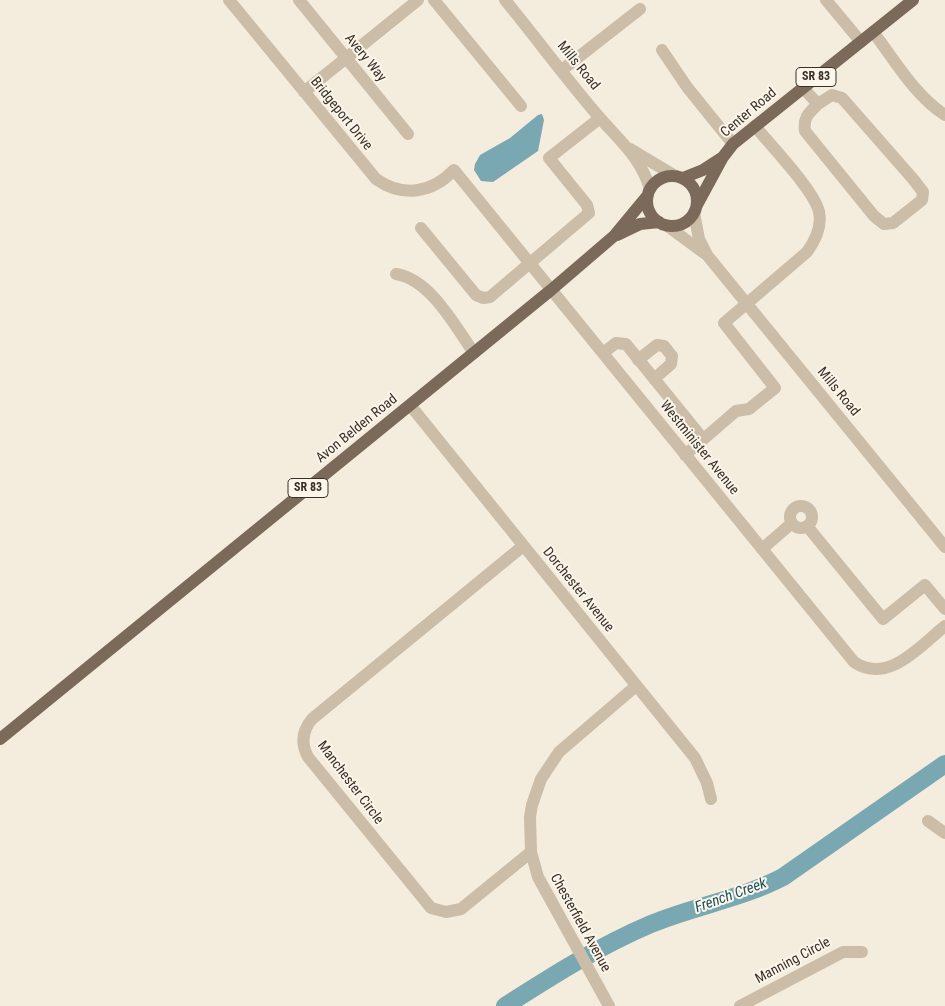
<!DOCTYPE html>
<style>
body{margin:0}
canvas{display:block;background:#f4ecdd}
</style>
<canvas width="945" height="1006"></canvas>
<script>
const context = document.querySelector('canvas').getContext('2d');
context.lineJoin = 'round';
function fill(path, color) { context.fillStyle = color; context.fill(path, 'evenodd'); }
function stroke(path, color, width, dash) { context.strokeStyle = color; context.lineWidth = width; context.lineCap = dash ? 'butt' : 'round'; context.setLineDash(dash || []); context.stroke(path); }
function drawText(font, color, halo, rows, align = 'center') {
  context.font = font + ' "Roboto Condensed",sans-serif'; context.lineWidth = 4; context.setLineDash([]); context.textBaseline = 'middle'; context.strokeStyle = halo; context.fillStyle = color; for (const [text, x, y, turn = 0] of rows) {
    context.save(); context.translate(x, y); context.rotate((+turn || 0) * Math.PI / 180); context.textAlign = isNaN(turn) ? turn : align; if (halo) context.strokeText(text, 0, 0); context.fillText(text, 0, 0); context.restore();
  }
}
fill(new Path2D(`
 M542 114 544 120 538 151 493 182 481 181 474 170 475 164 480 155 510 138 538 115Z`), '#7aa8b2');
stroke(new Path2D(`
 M505 1006C552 976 599 946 651 924 694 906 741 899 783 877L945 764`), '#7aa8b2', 18);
stroke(new Path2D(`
 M229 0 376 179C403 198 432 193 454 170L854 662C888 685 920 646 945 626
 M299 0 408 134
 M434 0 521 106
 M505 0C537 39 567 80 600 118 620 141 641 158 650 189
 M826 0 861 42
 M873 32C895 60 914 95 945 115
 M662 50 687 87 733 144
 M562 70 640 9
 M803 88 818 104C809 113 803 117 805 131L874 216 884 224 893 223 922 200 923 192 913 179 842 98 832 95 818 104
 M304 92 418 0
 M630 149 675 176
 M694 213 699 239 707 255 945 547
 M666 225 704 253
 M421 228 476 295 483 298 490 297 589 213 587 205 549 158 600 118
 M396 274C430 279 455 326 474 353
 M603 353 616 343 626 344 703 439
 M638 360 657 345 664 346 672 356 671 364 654 379
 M410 405 695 758 707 783 711 799
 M685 455 736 411 749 409 775 388 724 323 807 252C815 241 822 226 819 212 815 191 770 145 755 126
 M790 517a11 11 0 1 1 22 0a11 11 0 1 1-22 0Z
 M807 526 883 619 925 585 945 609
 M523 546 312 719C302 731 301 744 308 757L431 908 446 912 461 909 531 852
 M762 549 792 523
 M928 821 945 833
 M609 1006 538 877 531 852 530 817 532 805 541 779 559 752 636 686
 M740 1006 843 952H862`), '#ccbda8', 12);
stroke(new Path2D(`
 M647 201a25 25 0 1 1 50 0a25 25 0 1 1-50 0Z
 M683 178 703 170 723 157
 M697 205 723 157 733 144 913 0
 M617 235 640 224 659 222
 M0 739 551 290 614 236 648 195`), '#7b6959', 12);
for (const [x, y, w] of [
 [816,77,40],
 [308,488,40]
]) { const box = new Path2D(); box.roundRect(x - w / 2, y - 9.5, w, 19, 4); context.fillStyle = '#fbf5ea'; context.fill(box); stroke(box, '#393028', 1); }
drawText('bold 12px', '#393028', null, [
 ["SR 83",816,77],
 ["SR 83",308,488]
]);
drawText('14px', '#393028', '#fbf5ea', [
 ["Avery Way",365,58,51],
 ["Mills Road",578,66,51],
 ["Center Road",749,113,-40],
 ["Bridgeport Drive",341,114,51],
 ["Mills Road",838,392,51],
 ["Avon Belden Road",357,429,-39],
 ["Westminister Avenue",699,448,51],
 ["Dorchester Avenue",578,590,51],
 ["Manchester Circle",350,783,53],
 ["Chesterfield Avenue",580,923,61],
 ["Manning Circle",793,961,-28]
]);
drawText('italic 15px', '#1c505d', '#fbf5ea', [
 ["French Creek",731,896,-20]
]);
</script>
